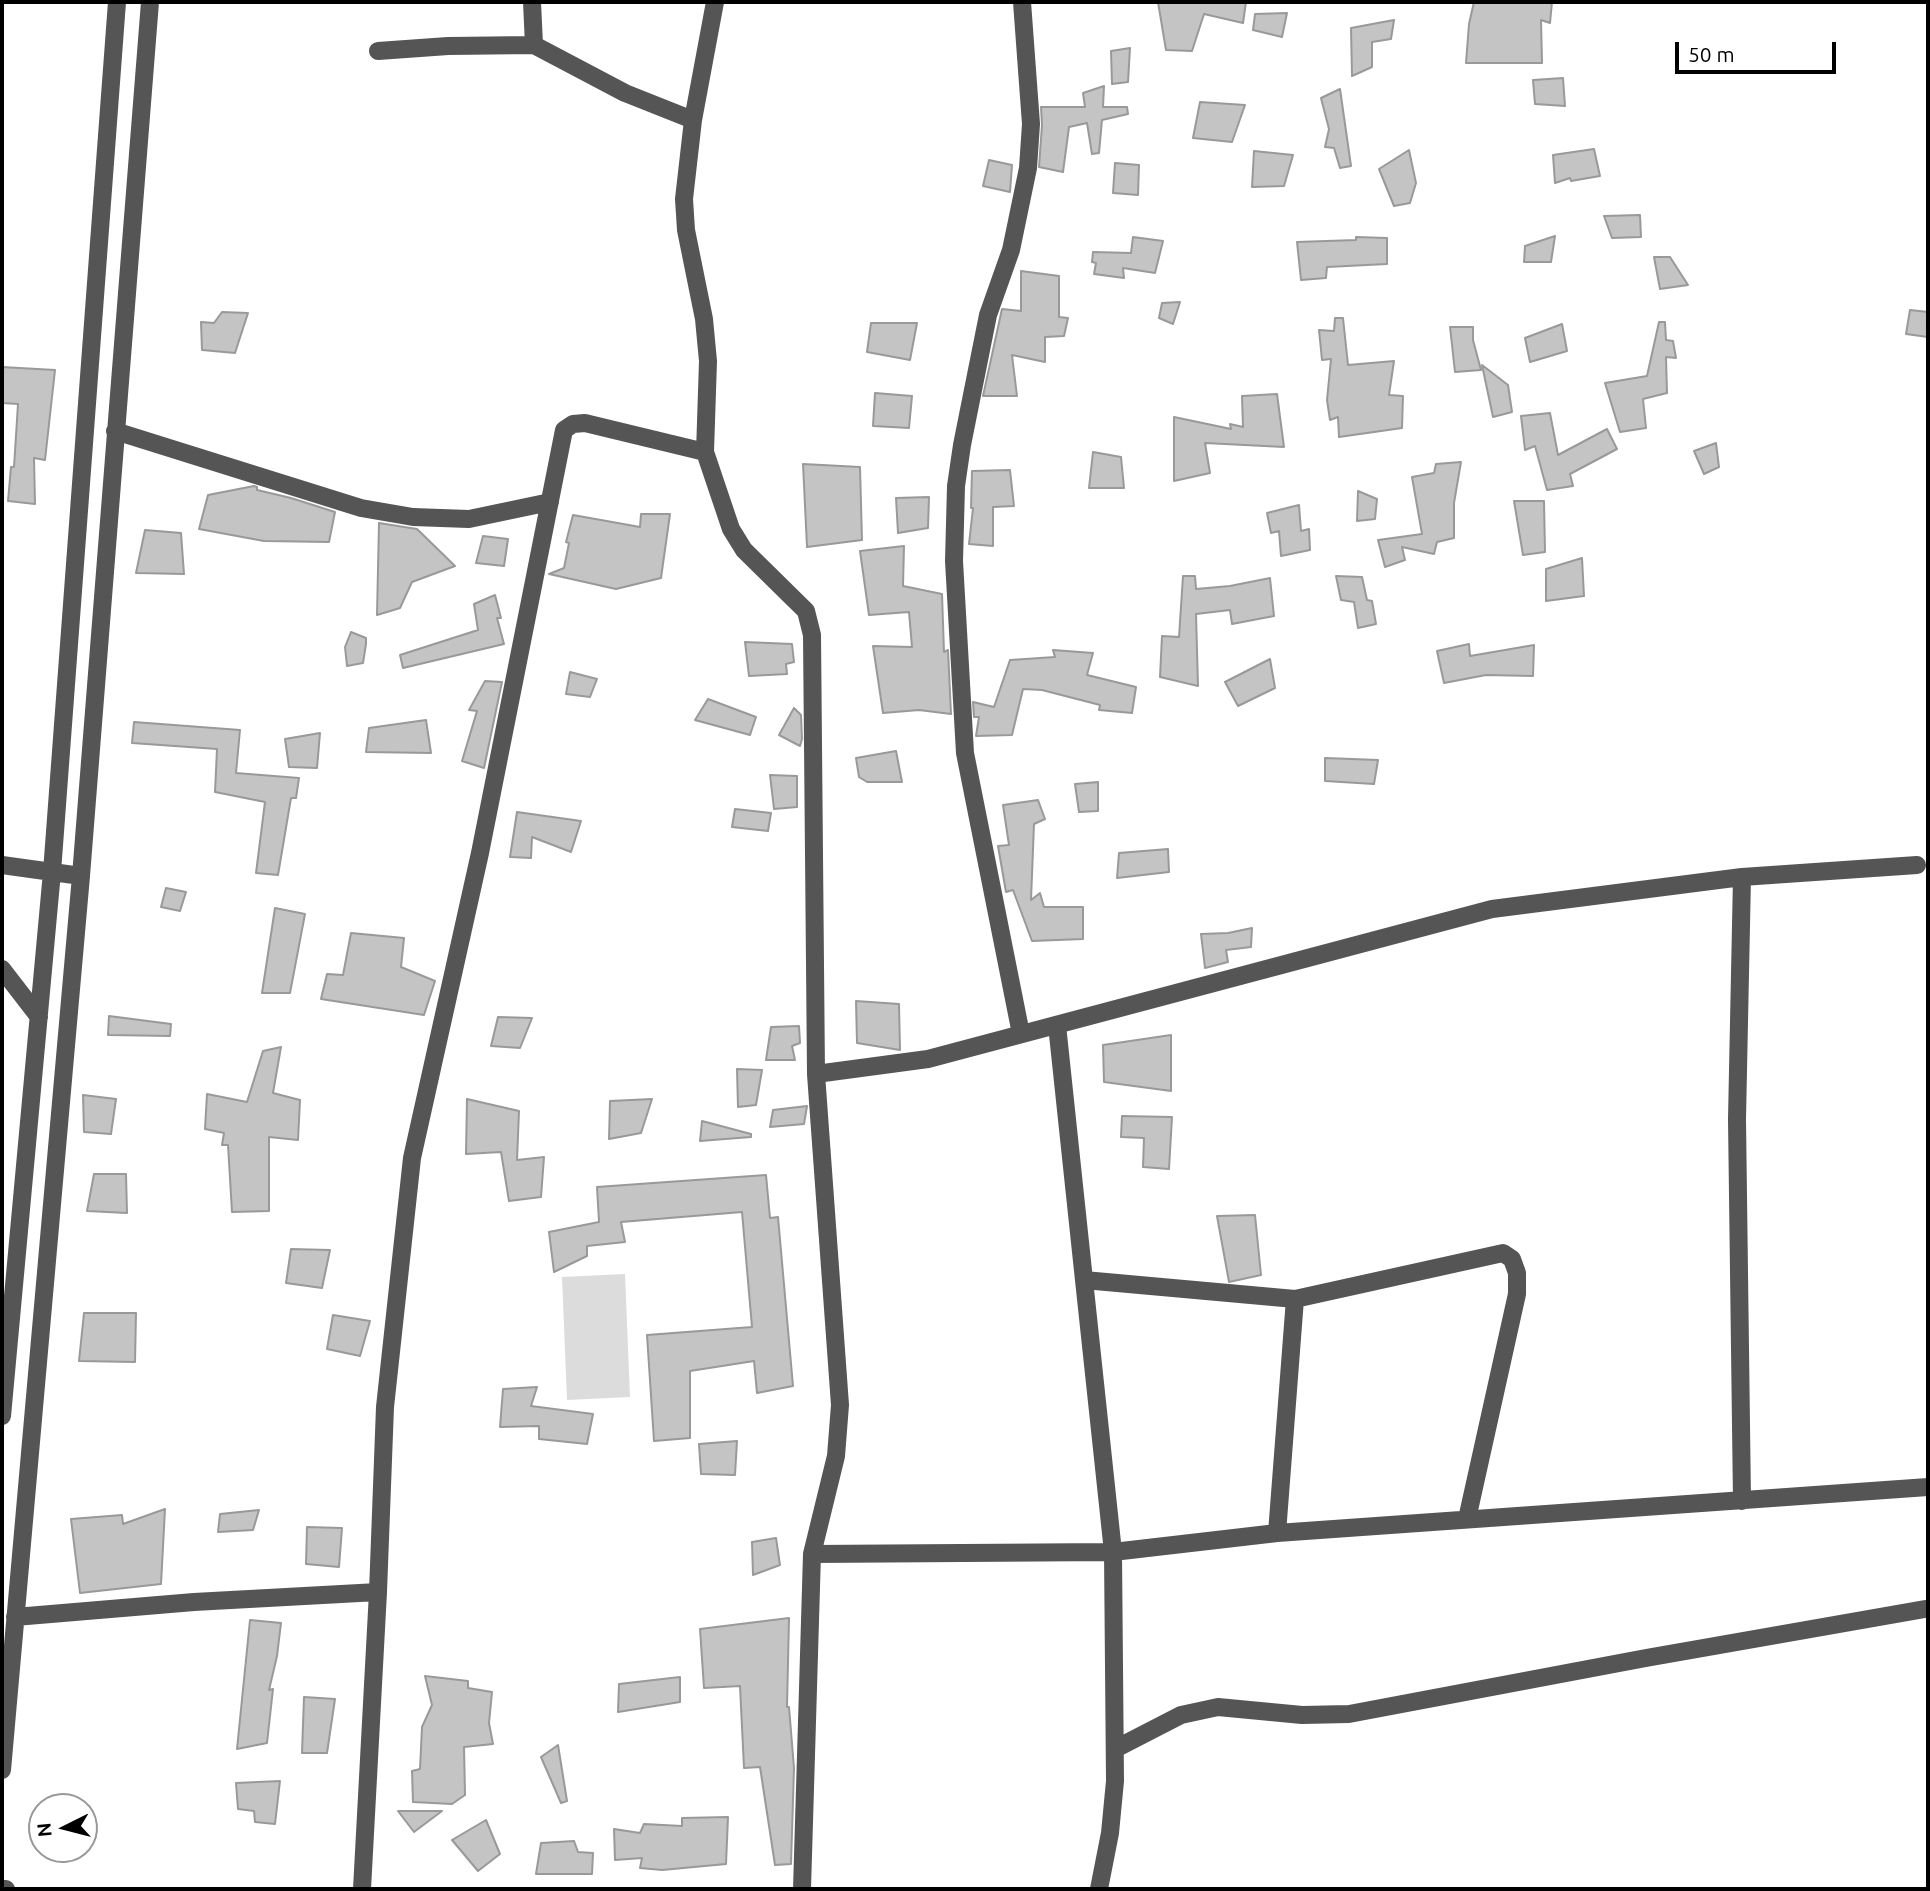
<!DOCTYPE html>
<style>
body{margin:0}
#map{position:relative;width:1930px;height:1891px;overflow:hidden;background:#fff;font-family:Ubuntu,sans-serif}
canvas{display:block}
.frame{position:absolute;inset:0;border:4px solid #000;pointer-events:none}
.north{position:absolute;left:28px;top:1793px;width:70px;height:70px;box-sizing:border-box;background:#fff;border:2px solid #999;border-radius:50%;rotate:264deg;font-size:19px;font-weight:700;line-height:28px;text-align:center;color:#000}
.north::after{content:'';display:block;margin:auto;width:24px;height:32px;background:#000;clip-path:polygon(50% 0,100% 100%,50% 72%,0 100%)}
.scale{position:absolute;left:1675px;top:42px;width:161px;height:32px;box-sizing:border-box;border:4px solid #000;border-top:0;padding-left:9px;font-size:21px;line-height:24px;white-space:nowrap;color:#000;-webkit-text-stroke:5px #fff;paint-order:stroke}
</style>
<div id="map">
<canvas width="1930" height="1891"></canvas>
<div class="frame"></div>
<div class="north">N</div>
<div class="scale">50 m</div>
</div>
<script>
const context = document.querySelector('canvas').getContext('2d');
context.lineJoin = 'round';
function fill(path, color) { context.fillStyle = color; context.fill(path, 'evenodd'); }
function stroke(path, color, width, dash) { context.strokeStyle = color; context.lineWidth = width; context.lineCap = dash ? 'butt' : 'round'; context.setLineDash(dash || []); context.stroke(path); }
fill(new Path2D(`
 M625 1274 630 1397 567 1400 562 1277Z`), '#dcdcdc');
const building = new Path2D(`
 M1158 2H1246L1243 23 1204 14 1192 51 1166 50Z
 M1474 2H1552L1550 23 1541 20 1542 63H1466L1469 24Z
 M1287 13 1282 37 1253 30 1255 14Z
 M1394 20 1391 39 1372 42V67L1352 76 1351 28Z
 M1130 48 1128 82 1112 84 1111 51Z
 M1563 78 1565 106 1535 104 1533 80Z
 M1104 86 1103 107H1127L1128 114 1102 120 1099 153 1092 154 1087 123 1069 127 1063 172 1039 167 1042 125 1041 107H1085L1083 93Z
 M1340 89 1351 166 1340 168 1334 148 1325 147 1329 129 1321 98Z
 M1200 102 1245 105 1232 142 1193 138Z
 M1594 149 1600 176 1571 181 1570 178 1555 183 1553 155Z
 M1409 150 1416 183 1410 203 1394 206 1379 169Z
 M1254 151 1293 155 1284 186 1252 187Z
 M989 160 1012 165 1010 192 983 186Z
 M1115 163 1139 165 1138 195 1113 193Z
 M1640 215 1641 237 1612 238 1604 216Z
 M1555 236 1551 262H1524L1525 246Z
 M1133 237 1163 241 1155 273 1123 268 1124 278 1094 274 1096 263 1092 262 1093 252 1131 253Z
 M1356 237 1387 238V264L1327 267 1326 278 1301 280 1297 242 1356 240Z
 M1654 257H1670L1688 285 1660 289Z
 M1021 271 1059 276V317L1068 318 1064 336 1045 337V362L1012 355 1017 396H983L1002 309 1021 311Z
 M1180 302 1173 324 1159 318 1162 303Z
 M1910 310 1928 312V337L1906 334Z
 M222 312 248 313 235 353 202 350 201 322 214 323Z
 M1335 318H1343L1348 365 1394 361 1389 395 1403 396 1402 428 1339 437 1338 417 1330 420 1327 400 1331 359 1322 360 1319 330 1334 331Z
 M1659 322H1665L1666 340 1673 341 1676 358 1666 357 1667 393 1643 399 1646 428 1620 432 1605 383 1647 376Z
 M871 323H917L910 360 867 352Z
 M1562 324 1567 351 1530 362 1525 338Z
 M1450 327H1473V340L1481 370 1455 372Z
 M1482 365 1508 385 1512 412 1493 417Z
 M2 367 55 370 45 460 34 458 35 504 8 501 11 467H14L18 404 2 403Z
 M875 393 912 396 909 428 873 426Z
 M1277 394 1284 447 1205 443 1210 473 1174 481V417L1231 429 1230 424 1243 427 1242 396Z
 M1550 413 1558 455 1607 429 1617 449 1570 474 1573 486 1547 490 1535 446 1525 450 1521 416Z
 M1716 443 1719 467 1704 474 1694 451Z
 M1093 452 1121 457 1124 488H1089Z
 M1461 462 1454 503V538L1437 542 1434 554 1402 547 1405 560 1385 567 1378 540 1422 534 1412 477 1434 473 1436 464Z
 M803 464 860 467 862 540 807 547Z
 M1010 470 1014 506 993 507V546L969 544 973 508H971L972 471Z
 M254 486 257 487V490L291 498 335 512 329 542 264 541 199 529 208 495Z
 M1358 491 1377 499 1375 519 1357 521Z
 M929 497 928 528 898 533 896 498Z
 M1514 501H1544L1545 552 1523 555Z
 M1299 505 1301 531 1309 529 1310 550 1281 556 1279 531 1271 533 1267 513Z
 M641 514H670L661 578 616 589 549 574 564 568 569 543 566 542 573 515 640 527Z
 M379 523 417 529 455 566 412 582 400 608 377 615Z
 M145 530 181 533 184 574 136 573Z
 M483 536 508 539 504 566 476 563Z
 M904 546 903 586 942 594 944 652 948 650 951 714 919 710 883 713 873 646 912 647 909 612 869 615 860 551Z
 M1582 558 1584 596 1546 601V569Z
 M1183 576H1195L1196 589 1230 586 1270 578 1274 616 1232 624 1230 610 1196 614 1198 686 1160 677 1162 636 1179 637Z
 M1336 576 1362 577 1367 600 1372 601 1376 624 1358 628 1354 602 1341 600Z
 M495 595 501 618H497L504 644 403 668 400 655 478 630 474 604Z
 M351 632 366 638V644L363 663 347 666 345 647Z
 M745 642 792 644 794 662 786 664 787 674 749 676Z
 M1469 644 1470 656 1534 645 1533 676 1486 675 1444 683 1437 651Z
 M1053 650 1093 653 1087 675 1136 687 1132 713 1099 710 1100 705 1042 690 1023 689 1012 735 976 736 979 717H974L973 702 994 707 1010 660 1055 657Z
 M1270 659 1275 688 1238 706 1225 682Z
 M570 672 597 679 590 697 566 694Z
 M485 681 502 682 484 768 462 761 477 711 469 710Z
 M708 699 756 717 750 735 695 720Z
 M794 708 801 715 802 739 800 746 779 735Z
 M426 720 431 753 366 752 369 728Z
 M134 722 240 730 236 773 299 778 296 798H291L278 875 256 873 265 802 215 792 217 749 132 743Z
 M320 733 317 768 289 767 285 739Z
 M896 751 902 782H867L859 777 856 758Z
 M1325 758 1378 760 1374 784 1325 781Z
 M770 775 797 776V807L774 809Z
 M1098 782V811L1079 812 1075 784Z
 M1038 800 1045 819 1034 824 1031 900 1040 893 1044 907H1083V939L1032 941 1013 890 1006 892 998 846 1009 845 1003 805Z
 M735 809 771 813 768 831 732 827Z
 M517 812 581 821 571 852 532 837 531 858 510 857Z
 M1168 849 1169 872 1117 878 1119 853Z
 M166 888 186 892 180 911 161 907Z
 M275 908 305 914 290 993H262Z
 M1252 928 1251 947 1226 950 1228 962 1205 968 1201 934 1228 933Z
 M351 933 404 938 401 967 435 981 424 1015 321 999 327 974 343 975Z
 M856 1001 899 1004 900 1050 857 1043Z
 M109 1016 171 1024 170 1036 108 1035Z
 M498 1017 532 1018 520 1048 491 1046Z
 M799 1026 800 1043 792 1046 795 1060H766L771 1027Z
 M1171 1035V1091L1104 1082 1103 1045Z
 M281 1047 273 1093 300 1100 298 1140 269 1137V1211L232 1212 228 1145H222L224 1133 205 1129 207 1094 247 1102 263 1051Z
 M737 1069 762 1070 756 1105 738 1107Z
 M83 1095 116 1099 111 1134 84 1132Z
 M467 1099 519 1111 517 1160 544 1157 541 1197 509 1201 501 1152 466 1154Z
 M652 1099 641 1133 609 1139 610 1101Z
 M807 1106 804 1124 770 1127 773 1110Z
 M1122 1116 1172 1117 1169 1169 1143 1167 1144 1138 1121 1137Z
 M702 1121 751 1134V1137L700 1141Z
 M94 1174H126L127 1213 87 1211Z
 M766 1175 770 1218 778 1217 793 1386 757 1393 754 1361 690 1371V1438L654 1441 647 1335 752 1327 742 1212 621 1222 625 1242 587 1246V1256L554 1272 549 1232 599 1222 597 1187Z
 M1255 1215 1261 1275 1229 1282 1217 1216Z
 M291 1249 330 1250 322 1288 286 1283Z
 M84 1313H136L135 1362 79 1361Z
 M333 1315 370 1321 360 1356 327 1349Z
 M537 1387 531 1406 593 1414 587 1444 539 1439V1426L500 1427 503 1389Z
 M737 1441 735 1475 701 1474 699 1444Z
 M165 1509 161 1584 80 1593 71 1519 122 1515 123 1524Z
 M259 1510 253 1530 218 1532 220 1514Z
 M307 1527 342 1528 339 1567 306 1564Z
 M776 1538 780 1565 753 1575 752 1542Z
 M789 1618 787 1707H789L794 1768 791 1864 775 1865 760 1767 744 1768 740 1686 704 1688 700 1629Z
 M250 1620 281 1623 277 1656 269 1690 273 1689 267 1743 237 1749Z
 M425 1676 468 1681V1688L492 1692 489 1723 493 1744 464 1747 465 1795 452 1804 413 1802 412 1771 420 1769 422 1727 432 1705Z
 M680 1677V1702L618 1712 619 1684Z
 M304 1697 335 1699 327 1753H302Z
 M558 1745 567 1801 561 1803 541 1757Z
 M280 1781 275 1824 255 1822 254 1811 238 1809 236 1783Z
 M398 1811H442L414 1832Z
 M728 1817 726 1864 662 1870 640 1868 642 1858 615 1860 614 1829 640 1833 644 1824 682 1826V1818Z
 M486 1820 500 1854 478 1871 452 1840Z
 M574 1841 578 1852 593 1853 592 1874H536L541 1843Z`);
fill(building, '#c4c4c4');
stroke(building, '#999', 2);
stroke(new Path2D(`
 M532 2 534 45
 M715 2 693 120 684 199 686 230 704 319 708 361 705 452 731 529 744 550 806 611 812 635 816 1074 840 1405 836 1456 812 1554 802 1889
 M378 51 448 46 534 45 625 93 693 120
 M115 431 361 508 413 517 469 519 550 502
 M2 865 81 876
 M1742 877 1737 1119 1742 1501
 M2 969 39 1017
 M1057 1025 1084 1280 1295 1299 1503 1253 1512 1259 1517 1273V1294L1467 1519
 M1021 1034 965 753 954 561 956 486 962 445 988 315 1011 250 1028 168 1031 124 1022 2
 M816 1074 928 1059 1492 909 1742 877 1917 865
 M1084 1280 1113 1552 1115 1781 1110 1833 1099 1889
 M2 1416 52 872 117 2
 M1277 1533 1295 1299
 M812 1554 1113 1552 1277 1533 1928 1487
 M15 1617 194 1602 378 1592
 M1115 1749 1181 1715 1218 1707 1302 1715 1349 1714 1646 1658 1925 1609
 M2 1770 81 876 150 2
 M2 1889H6
 M362 1889 378 1592 385 1407 412 1158 480 853 564 430 573 424 585 423 705 452`), '#555', 18);
</script>
